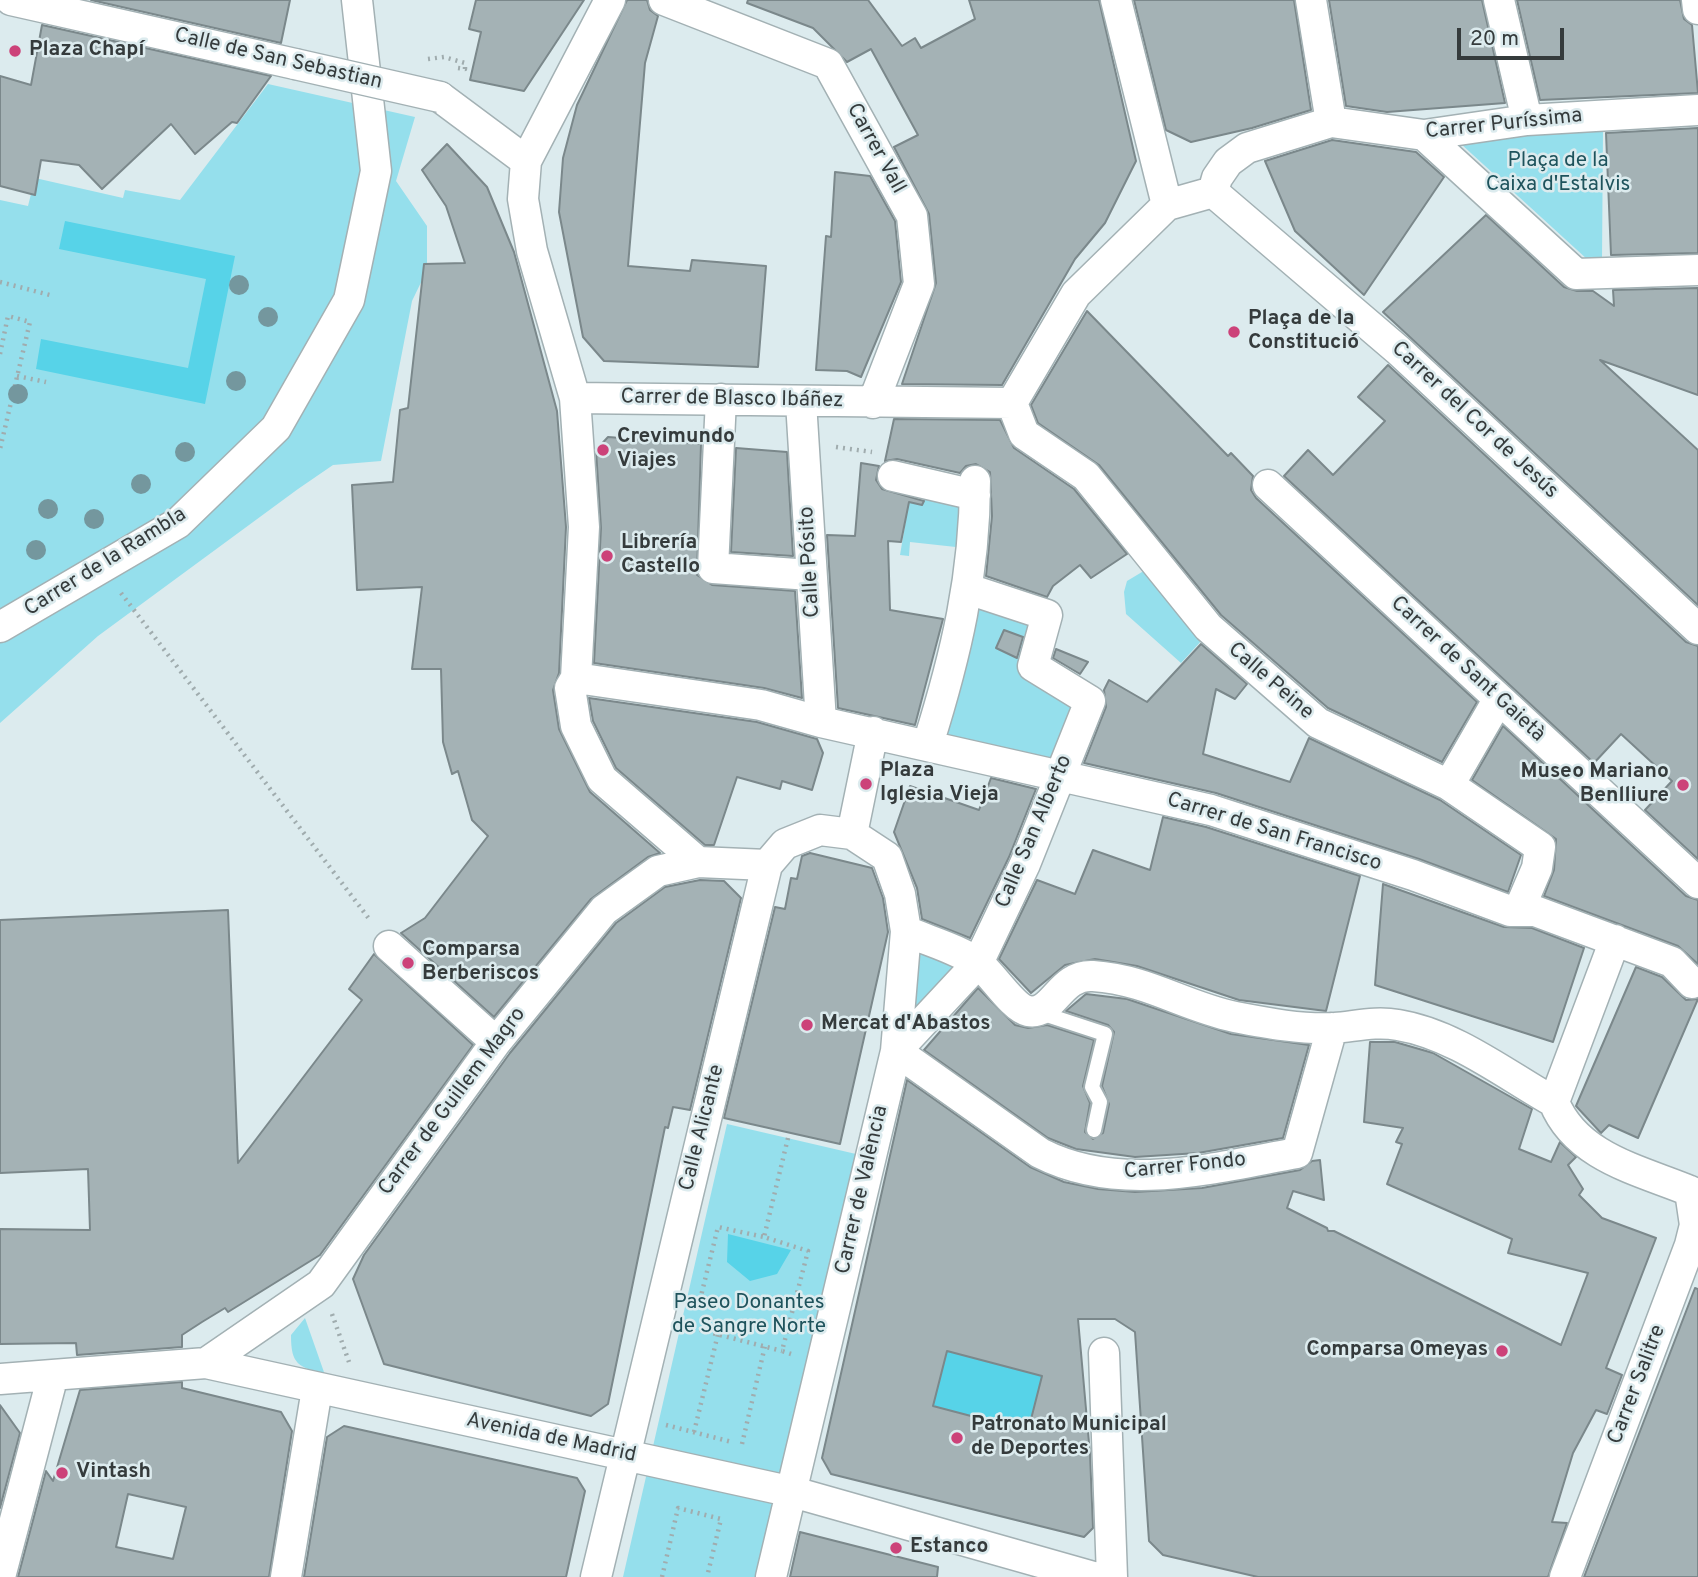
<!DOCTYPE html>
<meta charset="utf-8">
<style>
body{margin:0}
#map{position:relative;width:1698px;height:1577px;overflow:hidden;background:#dcebee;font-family:Overpass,sans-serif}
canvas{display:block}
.scale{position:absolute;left:1457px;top:28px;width:107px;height:32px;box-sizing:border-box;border:4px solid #353b3c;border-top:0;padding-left:9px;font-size:21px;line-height:24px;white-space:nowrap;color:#353b3c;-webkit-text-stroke:5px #dcebee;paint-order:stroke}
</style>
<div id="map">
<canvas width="1698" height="1577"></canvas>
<div class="scale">20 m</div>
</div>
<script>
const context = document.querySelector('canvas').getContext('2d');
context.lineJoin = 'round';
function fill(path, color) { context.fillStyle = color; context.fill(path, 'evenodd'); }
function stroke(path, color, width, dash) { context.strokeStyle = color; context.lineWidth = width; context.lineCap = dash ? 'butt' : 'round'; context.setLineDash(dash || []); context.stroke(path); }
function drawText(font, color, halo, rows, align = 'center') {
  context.font = font + ' Overpass,sans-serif'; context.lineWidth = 5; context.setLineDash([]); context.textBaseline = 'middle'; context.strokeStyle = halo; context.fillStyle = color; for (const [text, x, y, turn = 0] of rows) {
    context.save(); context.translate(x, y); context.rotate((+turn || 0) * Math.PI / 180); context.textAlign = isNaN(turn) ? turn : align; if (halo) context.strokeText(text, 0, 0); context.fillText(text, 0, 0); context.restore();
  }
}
fill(new Path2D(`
 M268 84 415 117 396 181 427 226V270L412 301 381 461 333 465 298 489 98 636 0 723V200L28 206 35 178 123 198 125 190 180 200Z
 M1603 129 1602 259 1588 260 1449 133Z
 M929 491 970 499 965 548 910 542 909 556 900 555 909 502 922 504Z
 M1147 569 1203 639 1181 663 1126 614 1124 592 1127 581Z
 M973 598 1037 621 1024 671 1076 702 1049 767 937 742Z
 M918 950 956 969 913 1014Z
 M727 1124 856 1154 755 1577H623Z
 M305 1318 325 1375C298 1366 291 1365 291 1335Z`), '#95dfec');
fill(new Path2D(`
 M65 221 235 256 205 404 36 369 41 339 188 368 206 279 59 249Z
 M728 1234 791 1250 777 1274 750 1281 727 1262Z
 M947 1351 1042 1376 1028 1431 933 1406Z`), '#57d3e8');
const building = new Path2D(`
 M91 0H290L281 43Z
 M476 0H584L524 91 470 80 481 32 469 29Z
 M627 0H647L650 10 658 16 645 63 628 266 690 271 692 260 766 266 758 367 604 361 583 337 559 212 563 158 577 105Z
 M748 0H868L902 46 915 38 921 48 975 19 969 0H1099L1136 161 1105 223 1075 259 1002 385 902 384 936 283 929 214 894 147 918 135 871 49 847 62 813 28 747 3Z
 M1134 0H1294L1311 110 1252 128 1191 142 1166 130Z
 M1329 0H1482L1505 103 1387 112 1346 106Z
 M1517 0H1680L1684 19 1692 25 1698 93 1540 100Z
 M42 25 271 76 237 123 232 122 195 154 171 124 102 189 79 165 41 160 35 195 0 186V76L31 85Z
 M1698 128V253L1611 255 1606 133Z
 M1332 140 1416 152 1444 177 1364 295 1295 231 1265 161Z
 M447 144 487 187 514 252 557 411 566 527 559 673 553 690 559 729 590 792 660 853 648 857 591 899 494 1017 401 933 425 918 488 836 472 820 458 771 452 774 443 742 441 669H412L422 587 357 590 352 485 393 482 400 410 408 408 424 264 465 263 446 206 422 170Z
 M835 172 870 176 895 221 901 282 861 377 847 371 816 370 826 236 831 237Z
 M1486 215 1564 287 1577 291H1593L1614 306 1613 290 1698 288V395L1600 360 1698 450V605L1383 312Z
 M1087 311 1228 456 1231 453 1253 476 1251 490 1256 498 1477 702 1442 762 1328 708 1221 615 1099 465 1038 423 1031 405Z
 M1388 365 1686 642 1698 646V859L1645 810 1672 781 1621 734 1594 763 1284 476 1308 450 1333 475 1385 421 1358 397Z
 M894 419 1000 420 1014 448 1074 489 1127 554 1091 578 1080 565 1053 586 1047 597 986 576 992 516 990 472 976 464 966 466 960 473 897 459 885 461Z
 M608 437 701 444 697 575 712 585 795 591 802 698 764 688 594 663 601 528 596 450Z
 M736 448 787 452 793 556 731 552Z
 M861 463 879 466 876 480 882 489 924 501 922 505 909 502 901 542 888 541 890 610 943 619 915 725 838 708 827 535 855 536Z
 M1004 630 1023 637 1017 658 996 648Z
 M1201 644 1247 684 1235 699 1216 689 1203 754 1290 782 1309 738 1440 800 1521 855 1508 892 1419 859 1216 793 1084 763 1106 707 1104 690 1109 680 1147 702Z
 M1056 649 1088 662 1080 674 1053 658Z
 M589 698 757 722 817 739 823 753 812 790 782 781 780 789 737 777 714 845H705L616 768 593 721Z
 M1503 726 1686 896 1698 900V964L1678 946 1544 896 1554 870 1556 839 1472 780Z
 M991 778 1036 789 1009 857 970 938 922 919 917 888 894 832 910 786 979 810Z
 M1163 817 1206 827 1360 876 1326 1011 1239 1000 1137 966 1095 959 1065 965 1031 993 999 959 1037 880 1075 894 1093 850 1150 870Z
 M810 853 872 868 883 898 888 932 840 1144 724 1118 775 907 785 909 791 878 797 879 802 856Z
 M700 880 724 881 741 898 690 1110 673 1107 668 1128 665 1127 608 1404 591 1416 384 1364 353 1279 364 1255 510 1053 616 923 665 887Z
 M1383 884 1504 927 1532 928 1584 948 1553 1042 1375 985Z
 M228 910 238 1163 362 1000 349 989 374 954 473 1045 320 1255 228 1312 225 1308 202 1322 182 1335V1347L77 1355 76 1343 0 1344V1229L90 1230 88 1169 0 1173V920Z
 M1636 967 1662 977 1686 1000 1698 999 1638 1138 1609 1125 1601 1133 1576 1106Z
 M978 988 1015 1025 1028 1028 1047 1025 1094 1040 1083 1086 1090 1103 1085 1132 1093 1139 1103 1133 1109 1104 1102 1086 1114 1032 1108 1025 1066 1011 1086 994 1127 999 1231 1034 1309 1045 1283 1138 1198 1153 1135 1157 1076 1149 1048 1138 924 1050Z
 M1370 1042H1395L1433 1053 1532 1109 1519 1149 1551 1162 1560 1142 1576 1157 1568 1165 1583 1189 1579 1195 1602 1218 1656 1238 1606 1368 1622 1375 1607 1414 1596 1410 1573 1453 1552 1522 1567 1523 1548 1577H1258L1163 1555 1149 1541 1135 1332 1115 1319H1078L1090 1454 1093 1528 1084 1537 831 1474 822 1458 907 1080 1030 1167 1064 1182 1098 1189 1135 1192 1202 1188 1300 1170 1312 1161 1320 1160 1324 1200 1293 1191 1287 1208 1327 1228 1328 1231H1334L1561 1345 1588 1273 1508 1253 1512 1239 1387 1184 1402 1144 1396 1142 1403 1128 1364 1122ZM947 1351 1042 1376 1028 1431 933 1406Z
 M1695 1288 1698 1289V1577H1584Z
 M182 1382V1388L281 1412 292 1431 269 1577H18L46 1471 53 1481 80 1390ZM128 1494 186 1507 173 1559 116 1547Z
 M0 1405 20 1433 0 1508Z
 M344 1426 577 1478 585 1491 566 1577H304L327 1437Z
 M800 1532 938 1567 937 1577H790Z`);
fill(building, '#a4b2b5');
stroke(building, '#7b888b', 2);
const lane = new Path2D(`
 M1038 1012 1105 1034 1092 1087 1100 1102 1094 1130`);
const street = new Path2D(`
 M11 0 295 64
 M610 0 526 161 523 199 532 251 575 398 584 527 576 678 570 688 576 726 602 779 698 862
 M664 0 828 64 912 216 919 284 873 403
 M1116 0 1167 205
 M1311 0 1331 122
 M1499 0 1527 120
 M1697 0 1698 9
 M440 97 526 161
 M1424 135 1576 274 1698 270
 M1213 192 1398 350 1698 629
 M1213 192 1217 178 1228 162 1247 148 1331 122 1424 135 1527 120 1698 110
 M575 398 1012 403
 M721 399 713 568 810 575
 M801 402 821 722
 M1012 403 1024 434 1086 476 1208 627 1318 723 1449 785 1540 847 1537 868 1519 910
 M1012 403 1076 294 1167 205 1213 192
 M893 476 975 495
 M1268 485 1698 883
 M968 589 1047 615 1033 666 1090 701 1025 864 978 963 896 1051 1040 1153C1120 1194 1213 1168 1297 1153L1332 1028
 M0 627 178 523 276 428 349 300 376 171 357 0
 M576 678 761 705 821 722 1211 810 1413 875 1510 911H1535L1672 962 1692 983
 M928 744C956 655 975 575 975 481
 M1449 785 1498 700
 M852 834 873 732
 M906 931C928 941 959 949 979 964 992 974 1013 1008 1028 1011 1054 1016 1059 974 1093 976 1149 980 1183 1006 1235 1017 1266 1023 1303 1030 1335 1028 1357 1026 1376 1021 1398 1025 1454 1034 1506 1075 1554 1102
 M1615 940 1554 1102C1576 1157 1639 1170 1690 1191
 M389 946 496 1042
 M1104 1353 1112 1577
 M206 1363 321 1284 496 1042 604 910 658 871 698 862 767 865
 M0 1379 206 1363 793 1492 1093 1577
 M0 1577 53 1375
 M286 1577 317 1389
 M596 1577 767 865 785 844 820 830 852 834 887 857 900 894 906 931 896 1051 771 1577
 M1565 1577 1690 1245 1695 1225 1690 1191`);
stroke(lane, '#a3b1b4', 18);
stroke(street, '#a3b1b4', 33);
stroke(new Path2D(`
 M428 59 444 57 465 63V69L458 68
 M0 282 50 295
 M0 354 8 316 30 322 0 449
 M17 376 46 382
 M836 447 872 452
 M121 593 370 920
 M788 1138 764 1237 808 1251 782 1351 791 1354
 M700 1300 718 1227 764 1237
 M332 1314 349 1362
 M693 1328 782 1351
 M666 1425 732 1442
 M694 1432 718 1334
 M742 1444 765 1346
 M662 1577 678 1508 721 1519 707 1577`), '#a0acae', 4.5, [2, 5]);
stroke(lane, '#fff', 14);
stroke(street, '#fff', 30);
const streetBridge = new Path2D(`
 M295 64 440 97`);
stroke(streetBridge, '#a3b1b4', 33, []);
stroke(streetBridge, '#fff', 30);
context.fillStyle = '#74979e';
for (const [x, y] of [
 [239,285],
 [268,317],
 [236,381],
 [18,394],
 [185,452],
 [141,484],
 [48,509],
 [94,519],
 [36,550]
]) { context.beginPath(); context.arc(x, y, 10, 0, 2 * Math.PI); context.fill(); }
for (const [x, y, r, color] of [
 [15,51,7,"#cc4279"],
 [1234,332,7,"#cc4279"],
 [603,450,7,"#cc4279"],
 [607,556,7,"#cc4279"],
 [866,784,7,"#cc4279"],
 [1683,785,7,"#cc4279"],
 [408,963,7,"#cc4279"],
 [807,1025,7,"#cc4279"],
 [1502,1351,7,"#cc4279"],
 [957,1438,7,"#cc4279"],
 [62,1473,7,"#cc4279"],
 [896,1548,7,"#cc4279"]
]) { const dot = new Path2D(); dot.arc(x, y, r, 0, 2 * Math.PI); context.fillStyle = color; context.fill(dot); stroke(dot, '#dcebee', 2.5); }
drawText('bold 21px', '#353b3c', '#dcebee', [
 ["Plaza Chapí",29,51],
 ["Plaça de la",1248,320],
 ["Constitució",1248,344],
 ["Crevimundo",617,438],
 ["Viajes",617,462],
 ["Librería",621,544],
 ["Castello",621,568],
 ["Plaza",880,772],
 ["Iglesia Vieja",880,796],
 ["Museo Mariano",1669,773,"right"],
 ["Benlliure",1669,797,"right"],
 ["Comparsa",422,951],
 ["Berberiscos",422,975],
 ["Mercat d'Abastos",821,1025],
 ["Comparsa Omeyas",1488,1351,"right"],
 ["Patronato Municipal",971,1426],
 ["de Deportes",971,1450],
 ["Vintash",76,1473],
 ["Estanco",910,1548]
], 'left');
drawText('21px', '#353b3c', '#dcebee', [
 ["Calle de San Sebastian",278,60,13],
 ["Carrer Puríssima",1504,125,-6],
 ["Carrer Vall",875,149,61],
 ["Carrer de Blasco Ibáñez",732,400,1],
 ["Carrer del Cor de Jesús",1474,421,43],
 ["Calle Pósito",811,562,-93],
 ["Carrer de la Rambla",106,563,-32],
 ["Carrer de Sant Gaietà",1467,670,43],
 ["Calle Peine",1270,682,41],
 ["Calle San Alberto",1035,832,-67],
 ["Carrer de San Francisco",1274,833,17],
 ["Carrer de Guillem Magro",453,1102,-53],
 ["Calle Alicante",703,1128,-76],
 ["Carrer Fondo",1185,1167,-6],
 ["Carrer de València",863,1190,-77],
 ["Carrer Salitre",1638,1385,-69],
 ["Avenida de Madrid",551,1439,12]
]);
drawText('21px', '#1e535c', '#dcebee', [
 ["Plaça de la",1558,162],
 ["Caixa d'Estalvis",1558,186],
 ["Paseo Donantes",749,1304],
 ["de Sangre Norte",749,1328]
]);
</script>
